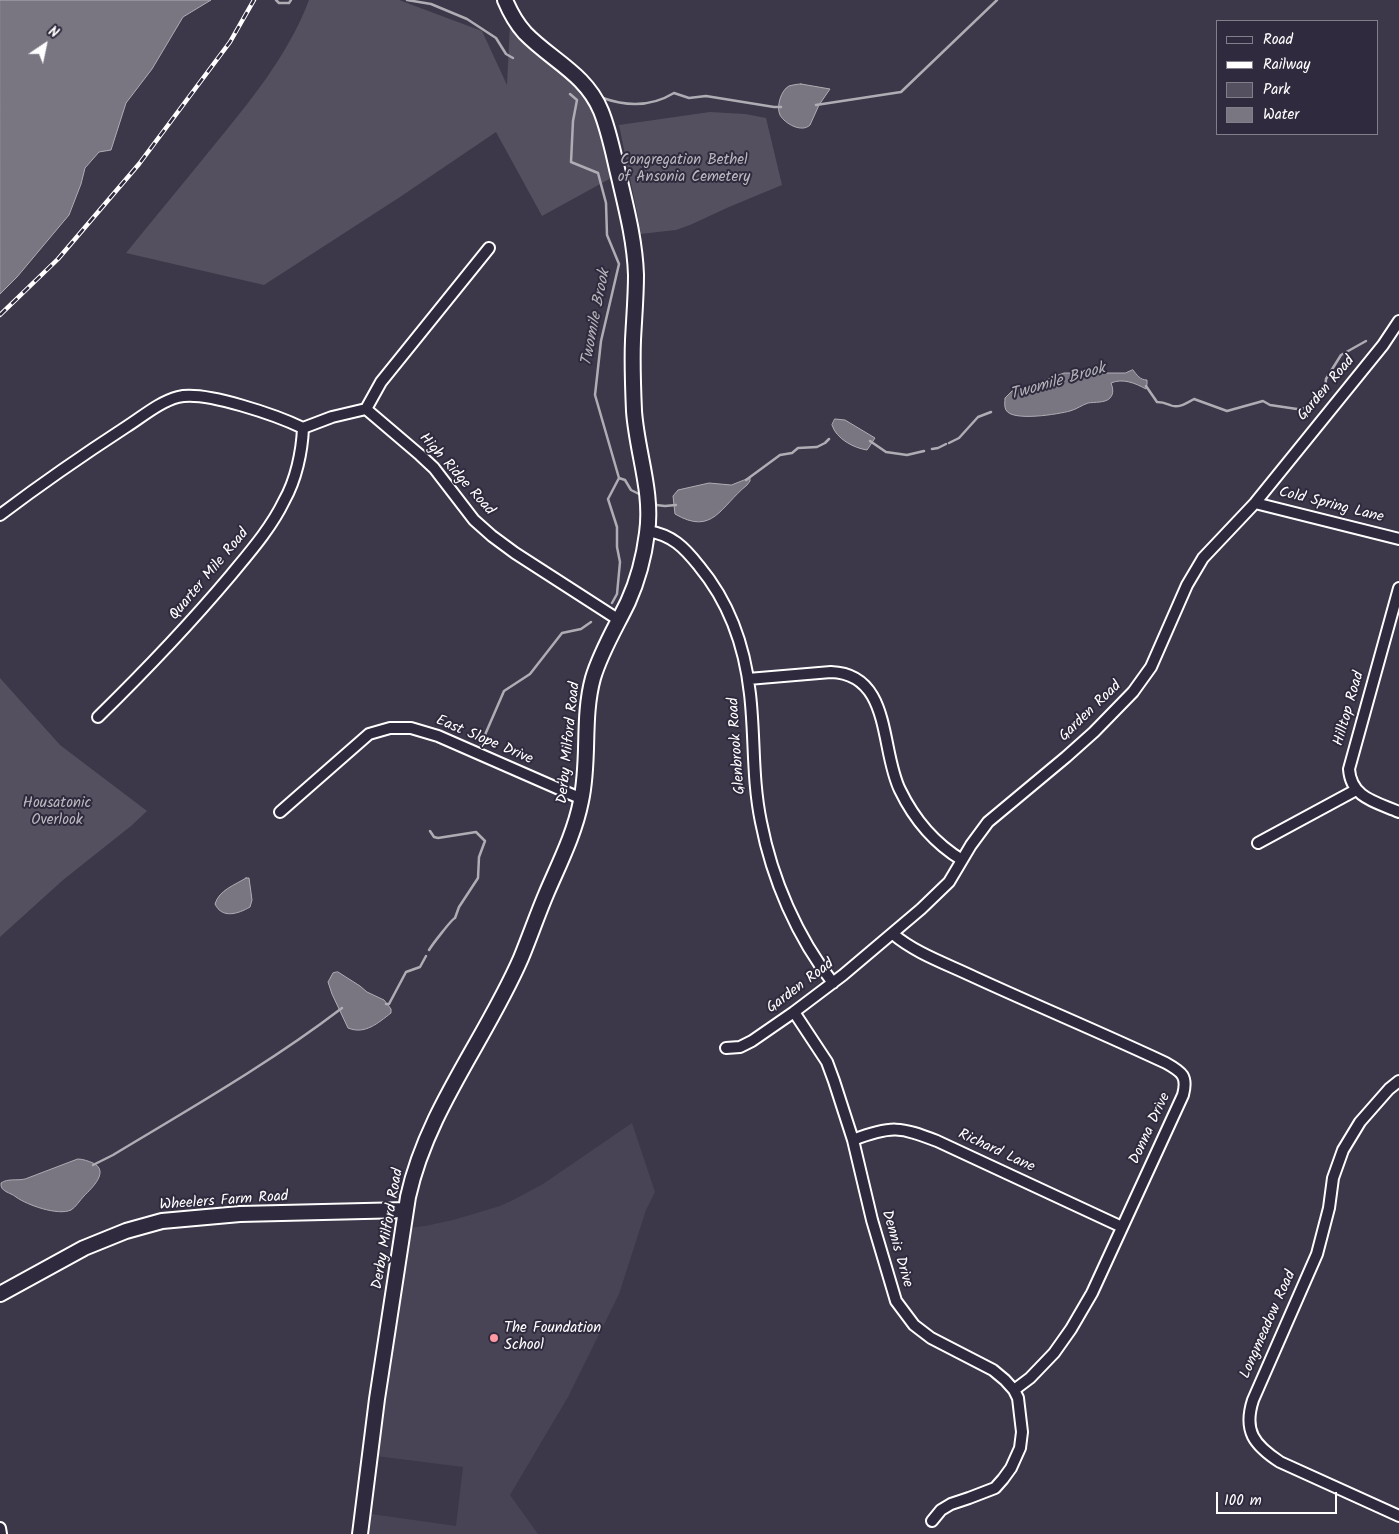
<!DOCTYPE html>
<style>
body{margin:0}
#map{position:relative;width:1399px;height:1534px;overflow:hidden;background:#3c3749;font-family:Kalam,sans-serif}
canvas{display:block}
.legend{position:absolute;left:1216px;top:20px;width:162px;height:115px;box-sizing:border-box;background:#2f2a3d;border:1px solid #827f8b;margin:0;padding:6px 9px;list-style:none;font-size:15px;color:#fff}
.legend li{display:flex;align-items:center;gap:10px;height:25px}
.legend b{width:25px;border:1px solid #827f8b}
.north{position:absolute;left:20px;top:20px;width:50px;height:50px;-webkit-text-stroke:4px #2f2a3d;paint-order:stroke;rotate:34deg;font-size:14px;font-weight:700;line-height:20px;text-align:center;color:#fff}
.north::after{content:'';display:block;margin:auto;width:18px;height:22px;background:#fff;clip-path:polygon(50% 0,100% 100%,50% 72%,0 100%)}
.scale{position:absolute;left:1216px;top:1492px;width:121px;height:22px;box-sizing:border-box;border:2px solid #fff;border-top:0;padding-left:6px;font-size:15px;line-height:18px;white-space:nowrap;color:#fff;-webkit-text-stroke:4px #2f2a3d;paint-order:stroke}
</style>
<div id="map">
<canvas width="1399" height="1534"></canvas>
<ul class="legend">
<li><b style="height:6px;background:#2f2a3d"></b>Road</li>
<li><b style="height:6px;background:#fff"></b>Railway</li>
<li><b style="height:14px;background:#555060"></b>Park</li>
<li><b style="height:14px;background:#797682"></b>Water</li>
</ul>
<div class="north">N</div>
<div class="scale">100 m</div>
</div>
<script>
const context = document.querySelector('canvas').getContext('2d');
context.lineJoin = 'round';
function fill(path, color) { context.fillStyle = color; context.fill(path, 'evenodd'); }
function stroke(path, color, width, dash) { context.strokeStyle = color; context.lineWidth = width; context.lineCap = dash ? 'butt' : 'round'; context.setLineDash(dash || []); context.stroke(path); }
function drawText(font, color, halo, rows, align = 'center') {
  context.font = font + ' Kalam,sans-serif'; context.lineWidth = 4; context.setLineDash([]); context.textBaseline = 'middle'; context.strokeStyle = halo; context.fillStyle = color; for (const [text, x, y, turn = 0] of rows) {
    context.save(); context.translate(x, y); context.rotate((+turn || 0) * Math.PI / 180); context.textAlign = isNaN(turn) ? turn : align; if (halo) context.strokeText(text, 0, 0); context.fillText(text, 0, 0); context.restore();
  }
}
fill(new Path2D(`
 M632 1123 655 1192 646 1210 619 1294 568 1397 510 1495 538 1534H366L364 1513 456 1526 463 1467 376 1456 383 1395 408 1228 425 1226 453 1220 500 1206 513 1200 543 1184Z`), '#494455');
fill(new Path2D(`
 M309 0H399L482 31 507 85 510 25 520 36 576 84 589 102 598 121 613 177 542 216 496 132 400 197 264 285 126 253C154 218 183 184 211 149 248 104 288 56 309 0Z
 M710 112 745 114 766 118 782 185 729 207 690 225 676 230 640 234 638 217 619 125Z
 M0 678 60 745 147 811 131 826 63 880 0 937Z`), '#555060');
const water = new Path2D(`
 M0 0H211L183 17 152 69 126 103 111 150 99 152 85 168 81 184 69 215 17 277 0 294Z
 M801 84 830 89 819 105 810 125C802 133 785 124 780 115 776 107 781 90 789 86 793 85 797 84 801 84Z
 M1133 370C1137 375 1140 380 1147 380V384L1146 389C1135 383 1123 378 1111 383 1113 388 1114 394 1110 398 1106 403 1094 402 1088 403 1082 405 1077 409 1070 411 1059 414 1012 422 1006 410 1004 407 1005 401 1005 398L1012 391 1024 388 1064 373H1075L1089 376 1106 373H1125Z
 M835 419 845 420 875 438 867 450C854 448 836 439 832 425Z
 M750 478V481L747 485C720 507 713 536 675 514L673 496 678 490 709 483 731 485Z
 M246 878H249L252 900 250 907C238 914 222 919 215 904 219 890 235 885 246 878Z
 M338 972 360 986 367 992 384 1000 391 1009V1013C378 1023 365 1035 348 1028L332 994 328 982 333 973Z
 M78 1159C83 1159 88 1161 93 1163 110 1171 92 1188 84 1196 80 1200 76 1207 71 1210 58 1216 27 1205 16 1197 10 1192 0 1192 1 1183 8 1178 17 1181 25 1179Z`);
fill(water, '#797682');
stroke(water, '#afadb4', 1);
stroke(new Path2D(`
 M276 0 279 3H289L291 0
 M407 0 431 4 467 19 496 38 506 54 513 58
 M570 94 577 100 573 121 571 162 598 173 606 203 607 235 619 264 601 341 595 395 619 478 625 480 631 490 641 495
 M603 98C628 107 651 107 674 93L689 98 706 96 774 107H781
 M816 105 901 92 997 0
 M1146 386 1157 402C1163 402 1165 403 1170 405 1178 409 1187 403 1194 399L1227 411 1263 401 1270 405 1297 409 1306 408 1318 400 1325 391 1326 379 1341 355 1366 341
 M870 441 886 452 907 455 924 451
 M949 443 959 438 978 417 991 412
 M932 449 938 448 946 444
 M746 480 780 455 792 453 798 448 817 447 825 443 829 439
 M656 505 665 506 676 505
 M612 603 617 594 620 562 617 547V527L608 499 619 478
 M481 744 504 691 530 674 562 633 581 629 591 622
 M429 950C432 945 451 920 455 918L459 907 478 878 479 857 485 841 476 832 438 838 434 837 430 831
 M386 1004H389L406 972 420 967 426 956
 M93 1165 113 1155C191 1108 270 1063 342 1008`), '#afadb4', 2.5);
const minor = new Path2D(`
 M366 409 381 382 489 248
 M1255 503 1399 539
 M0 515C41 484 83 455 126 427 142 417 159 402 178 397 205 390 278 416 303 428L332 417 366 409 420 455 434 468 474 520 492 536 515 553 619 620
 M648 531C672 535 684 547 699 566 729 602 745 648 750 694 755 737 752 779 761 822 772 879 797 937 833 983
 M1399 588 1349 769C1351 798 1376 802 1399 812
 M748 679 831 672C892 674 880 750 900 790 914 819 934 843 962 860
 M98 717C144 672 189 625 231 575 250 552 271 528 284 501 296 480 302 452 303 428
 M280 812 369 734 390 728H411L438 736 582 799
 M1258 843 1356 790
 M893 934C915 953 947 964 974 977 1037 1006 1102 1033 1166 1063 1182 1072 1188 1076 1183 1095L1092 1293 1071 1329 1054 1353 1030 1378 1014 1390
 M794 1012 827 1062 834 1081 853 1140 872 1220 896 1301 914 1325 931 1338 993 1370 1005 1380 1014 1390 1018 1398 1022 1432 1020 1448 1011 1468 1003 1479 995 1488 969 1498 951 1504 941 1510 932 1521
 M726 1048 740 1047 752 1041 794 1012 843 975 921 909 949 882 971 845 988 822 1066 757 1094 732 1133 692 1151 667 1187 585 1203 558 1255 503 1383 345 1399 321
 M1399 1081 1389 1089 1360 1122 1343 1150 1333 1178 1329 1208 1317 1254 1253 1400C1243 1431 1254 1445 1280 1462L1399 1516
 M853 1140C892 1125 900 1127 937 1141L1122 1227
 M0 1528 1 1534`);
const secondary = new Path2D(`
 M0 1294 84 1248 126 1231 162 1221 240 1214 406 1210
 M360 1534 377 1399 408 1197C427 1110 486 1039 521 958 530 936 538 913 547 892 560 862 575 832 581 801 590 760 582 718 593 678 601 651 616 627 628 602 638 580 644 557 647 533 653 492 637 453 634 411 633 388 632 364 633 340 634 319 636 297 636 275 635 241 626 207 618 173 613 152 609 131 601 111 586 74 551 60 525 33 516 23 510 12 505 0`);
stroke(minor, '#fff', 14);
stroke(secondary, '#fff', 18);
stroke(minor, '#2f2a3d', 10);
stroke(secondary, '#2f2a3d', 14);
const rail = new Path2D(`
 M0 315 58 259 139 164 230 42 254 0`);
stroke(rail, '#fff', 4.5);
stroke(rail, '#2f2a3d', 2.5, [8]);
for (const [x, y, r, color] of [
 [494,1338,5,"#ff9aa2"]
]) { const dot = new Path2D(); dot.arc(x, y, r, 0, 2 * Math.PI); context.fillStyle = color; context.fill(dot); stroke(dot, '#2f2a3d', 2); }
drawText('15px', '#bbb9bf', '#2f2a3d', [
 ["Congregation Bethel",684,161],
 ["of Ansonia Cemetery",684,178],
 ["Housatonic",57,804],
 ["Overlook",57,821]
]);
drawText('15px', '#fff', '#2f2a3d', [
 ["Garden Road",1327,389,-50],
 ["High Ridge Road",456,475,48],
 ["Cold Spring Lane",1331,506,14],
 ["Quarter Mile Road",210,575,-50],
 ["Hilltop Road",1350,709,-74],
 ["Garden Road",1091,712,-44],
 ["East Slope Drive",484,741,23],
 ["Derby Milford Road",570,743,-84],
 ["Glenbrook Road",738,746,-94],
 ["Garden Road",801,987,-37],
 ["Donna Drive",1151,1129,-65],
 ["Richard Lane",996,1152,25],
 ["Wheelers Farm Road",224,1202,-4],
 ["Derby Milford Road",389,1229,-80],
 ["Dennis Drive",896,1249,74],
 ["Longmeadow Road",1269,1325,-66]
]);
drawText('15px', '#fff', '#2f2a3d', [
 ["The Foundation",504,1329],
 ["School",504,1346]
], 'left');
drawText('italic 16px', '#b5b4ba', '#2f2a3d', [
 ["Twomile Brook",597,318,-79],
 ["Twomile Brook",1058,383,-16]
]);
</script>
